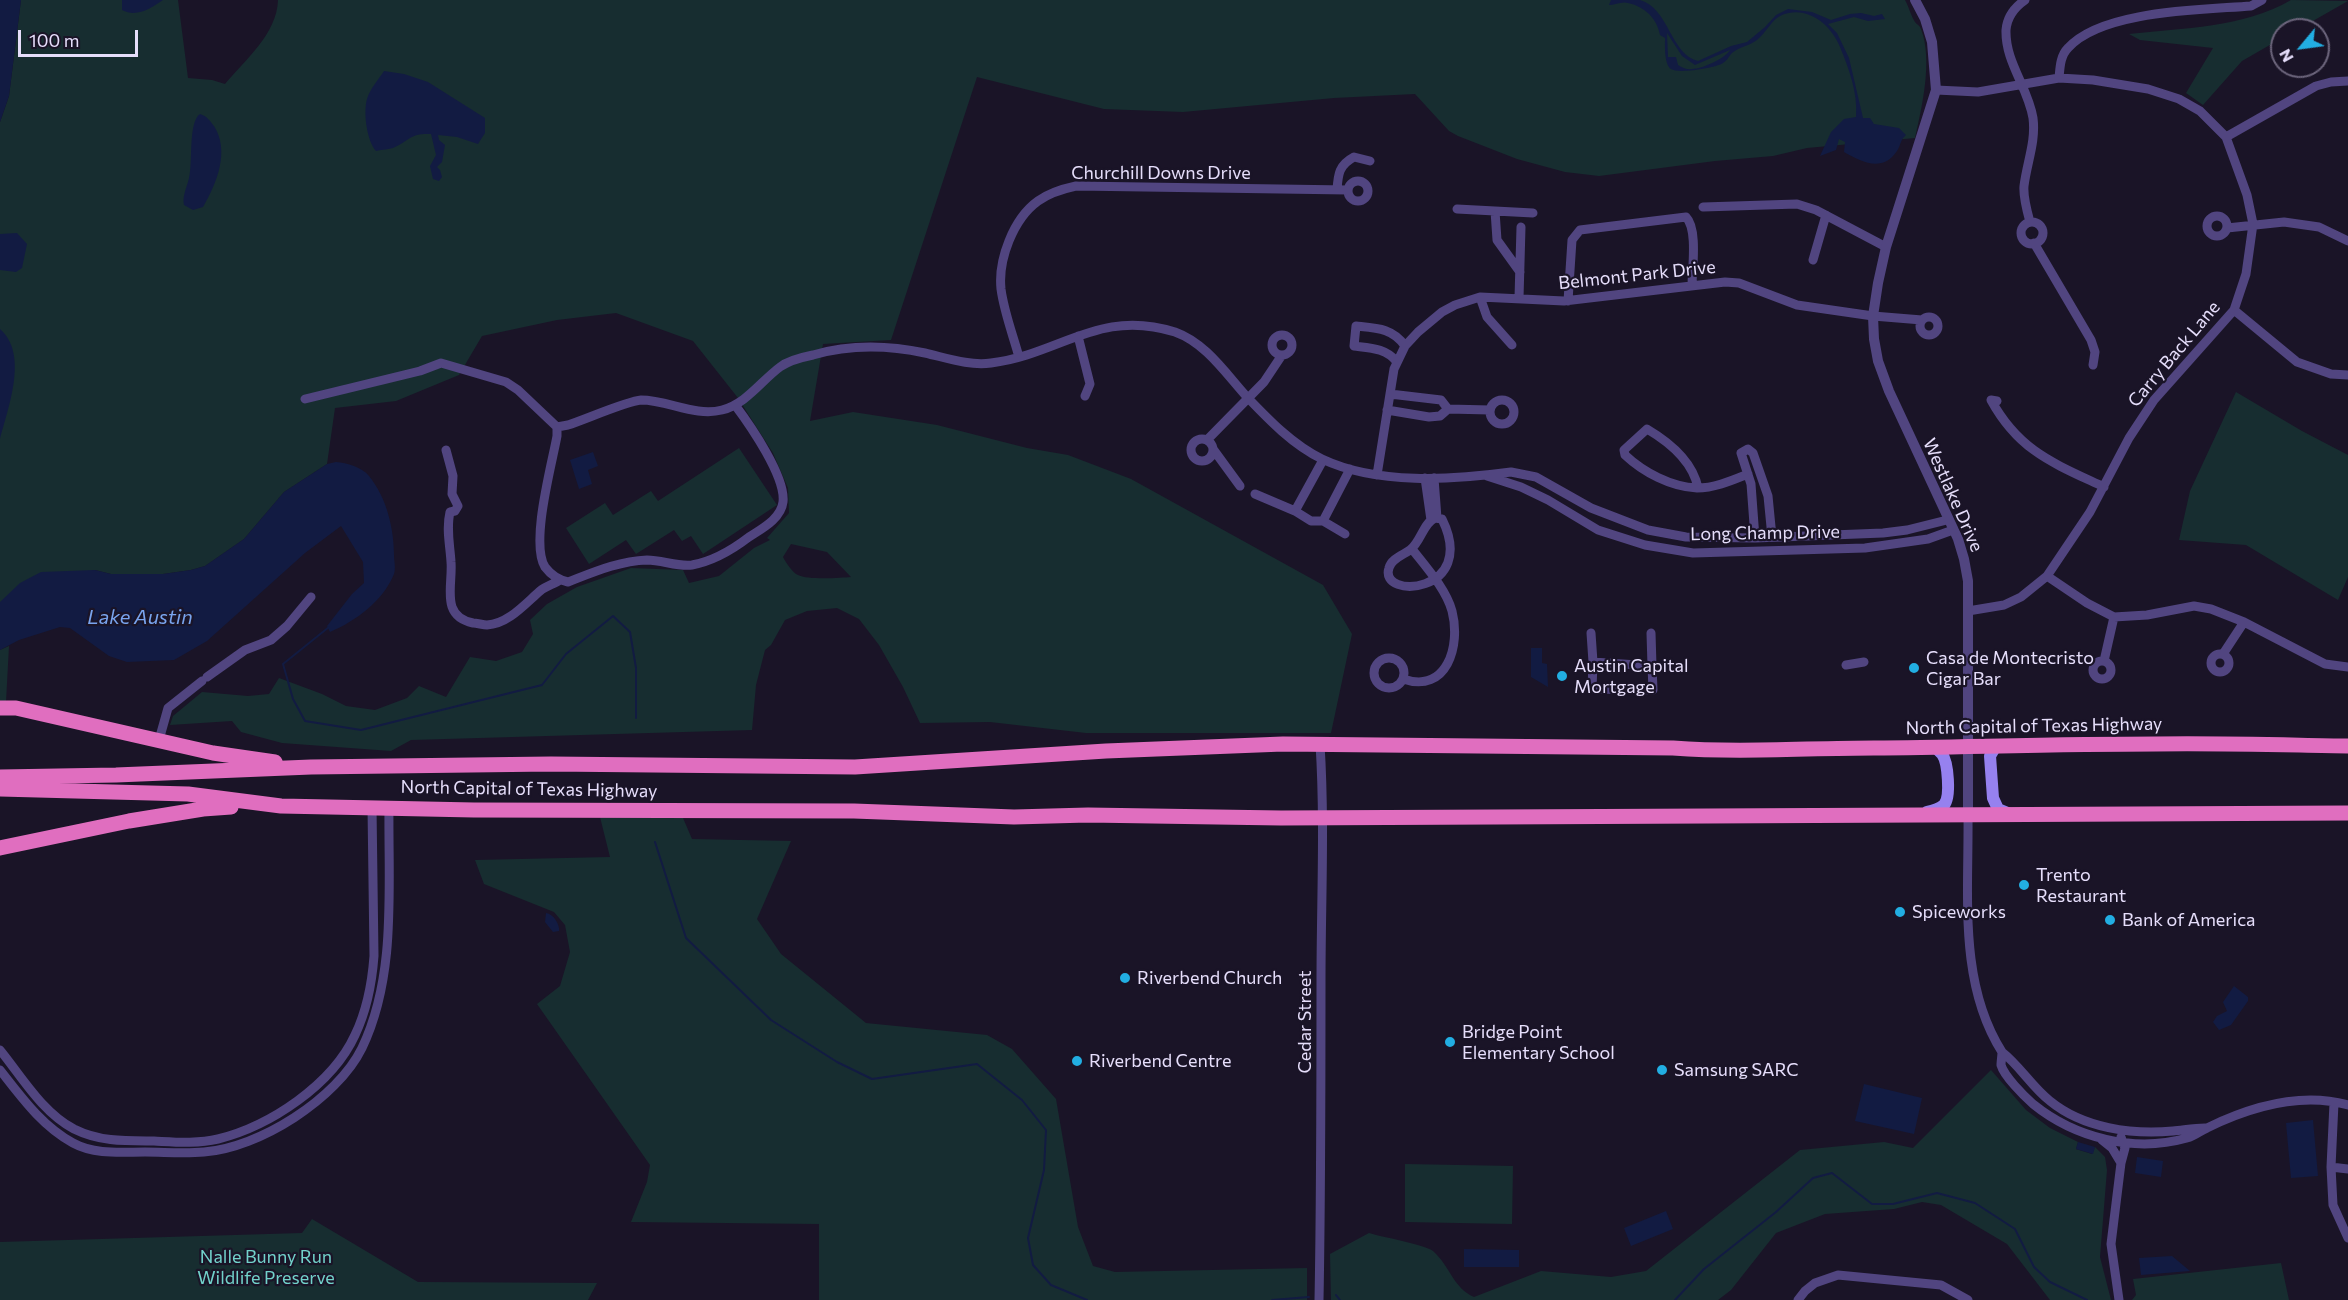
<!DOCTYPE html>
<style>
body{margin:0}
#map{position:relative;width:2348px;height:1300px;overflow:hidden;background:#1a1427;font-family:Commissioner,sans-serif}
canvas{display:block}
.north{position:absolute;left:2270px;top:18px;width:60px;height:60px;box-sizing:border-box;background:#1a1427;border:2px solid #6c657c;border-radius:50%;rotate:241deg;font-size:16px;font-weight:700;line-height:24px;text-align:center;color:#e6defb}
.north::after{content:'';display:block;margin:auto;width:21px;height:27px;background:#22aee2;clip-path:polygon(50% 0,100% 100%,50% 72%,0 100%)}
.scale{position:absolute;left:18px;top:30px;width:120px;height:27px;box-sizing:border-box;border:3px solid #e6defb;border-top:0;padding-left:8px;font-size:18px;line-height:21px;white-space:nowrap;color:#e6defb;-webkit-text-stroke:4px #1a1427;paint-order:stroke}
</style>
<div id="map">
<canvas width="2348" height="1300"></canvas>
<div class="north">N</div>
<div class="scale">100 m</div>
</div>
<script>
const context = document.querySelector('canvas').getContext('2d');
context.lineJoin = 'round';
function fill(path, color) { context.fillStyle = color; context.fill(path, 'evenodd'); }
function stroke(path, color, width, dash) { context.strokeStyle = color; context.lineWidth = width; context.lineCap = dash ? 'butt' : 'round'; context.setLineDash(dash || []); context.stroke(path); }
function drawText(font, color, halo, rows, align = 'center') {
  context.font = font + ' Commissioner,sans-serif'; context.lineWidth = 4.5; context.setLineDash([]); context.textBaseline = 'middle'; context.strokeStyle = halo; context.fillStyle = color; for (const [text, x, y, turn = 0] of rows) {
    context.save(); context.translate(x, y); context.rotate((+turn || 0) * Math.PI / 180); context.textAlign = isNaN(turn) ? turn : align; if (halo) context.strokeText(text, 0, 0); context.fillText(text, 0, 0); context.restore();
  }
}
fill(new Path2D(`
 M21 0H178L188 78 212 80 225 84C245 60 277 34 278 0H1905C1909 7 1911 16 1915 22 1919 27 1918 23 1921 29 1933 60 1922 107 1915 138L1807 148 1773 156 1715 161 1599 176 1565 172 1517 159 1458 136 1449 131 1415 94 1334 98 1183 112 1104 109 977 77 891 340 823 344 810 421 853 412 937 425 1027 448 1068 455 1131 479 1323 585 1352 634 1331 733H1086L990 722 920 723 903 687 879 645 859 619 837 608 807 611 785 620 771 645 765 650 756 685 752 730 411 740 391 751 282 743 241 732 232 721 170 725 173 716 202 692 248 696 269 694 279 678 322 694 346 706 375 710 407 698 419 686 446 697 470 657 496 661 522 652 533 634 530 620 547 604 577 587 631 568 683 570 689 583 719 576 754 548 770 540 767 538 789 513 788 488 773 453 738 398 693 341 616 313 557 320 482 336 459 375 396 401 335 408 327 464 284 492 244 539 205 566 191 570 163 574H111L95 570 0 603V122L9 96ZM791 544 827 552 851 577C840 578 807 580 798 575 793 573 786 563 783 557Z
 M2291 0 2348 1 2297 30H2282V38L2242 61 2203 105 2186 93 2213 48 2140 40 2129 34C2183 28 2243 28 2291 0Z
 M2236 392 2302 431 2348 455V577L2338 600 2246 545 2179 540 2190 491Z
 M739 448 777 505 703 554 691 536 682 541 674 530 636 554 626 540 589 564 566 528 605 503 613 515 651 491 658 501Z
 M9 646 6 702 0 701V650Z
 M600 817 683 818 692 839 791 841 757 919 781 954 866 1023 987 1035 1012 1049 1056 1099 1078 1227 1093 1266 1115 1272 1307 1268V1300H819V1224L631 1222 647 1182 650 1165 537 1004 560 986 570 952 565 925 554 912 484 884 475 860 610 857Z
 M1991 1070 2026 1110 2050 1128 2078 1142 2076 1149 2092 1154 2095 1147 2105 1157 2107 1170 2100 1257 2111 1300H2050L2007 1244 1941 1205 1922 1202 1894 1209 1825 1214 1776 1233 1731 1290 1718 1300H1331L1330 1254 1369 1233C1382 1237 1426 1245 1433 1251 1450 1266 1453 1288 1474 1297L1541 1271 1611 1277 1646 1271 1800 1150 1884 1142 1913 1148Z
 M1405 1164 1513 1166 1512 1224 1405 1222Z
 M312 1219 418 1282 597 1283 588 1300H0V1242L302 1233Z
 M2281 1263 2289 1300H2132L2136 1295 2133 1279Z`), '#172d30');
fill(new Path2D(`
 M0 0H21L9 96 0 122Z
 M122 0H163C151 8 137 18 122 10Z
 M1611 0C1619 0 1631 0 1640 0 1669 8 1670 54 1698 61L1731 46 1747 42 1765 27 1776 15 1788 9 1812 12 1831 20 1850 14 1861 13 1874 16 1882 14 1885 19 1868 21 1854 17 1828 24 1837 33 1849 58 1863 118H1870L1874 124 1899 128 1906 135C1900 140 1901 145 1897 151 1882 173 1862 162 1844 152L1845 142 1839 139 1836 150 1820 156 1831 132 1844 119 1856 117C1858 93 1849 69 1840 47 1831 25 1808 5 1782 15 1772 19 1766 33 1757 40 1749 46 1739 47 1732 53 1729 56 1727 61 1723 63 1716 68 1678 74 1671 69 1664 64 1665 45 1665 38L1660 35C1657 19 1646 7 1628 3 1622 1 1615 5 1609 5ZM1667 33 1682 56 1695 65 1730 50C1726 58 1702 69 1692 69 1687 70 1683 68 1678 65L1676 57H1668Z
 M384 71 404 74 428 82 485 118V133L478 144 457 137 438 135 439 140 445 145 442 162 437 167 440 170 442 177 439 181 433 179 430 166 436 155 431 134C411 133 411 139 395 147 390 150 382 149 376 151 367 141 363 113 367 99 370 89 378 80 384 71Z
 M200 114C207 116 210 121 214 126 230 151 217 183 203 207L193 210 184 205C182 196 187 187 189 178 193 162 188 122 200 114Z
 M17 233 27 244 22 268 16 272 0 270V234Z
 M0 329C29 354 8 408 0 439Z
 M593 452 598 466 588 470 592 484 579 489 570 460Z
 M336 462C347 463 362 467 369 476 387 498 394 529 394 555 394 561 396 568 394 574 383 601 356 621 330 632L327 626 352 594 364 583 363 562 341 526 305 553 207 641 174 660 127 662 109 656 70 628 60 627 19 640 0 650V602L20 583 41 572 95 570 111 574H163L191 570 205 566 244 539 284 492 327 464Z
 M1531 648H1542V663L1547 664 1548 687 1531 677Z
 M546 913C554 914 560 925 559 931L553 932 545 922Z
 M2234 986 2248 997V1001L2231 1025 2219 1030 2213 1022 2217 1016 2227 1011 2223 1002Z
 M1864 1084 1922 1098 1914 1134 1855 1121Z
 M2313 1120 2318 1176 2291 1178 2286 1123Z
 M2078 1142 2095 1147 2093 1154 2076 1149Z
 M2137 1157 2163 1161 2161 1177 2135 1173Z
 M1666 1211 1673 1229 1631 1246 1624 1228Z
 M1464 1249 1519 1250V1267H1464Z
 M2172 1256 2190 1271 2141 1275 2139 1258Z`), '#121b42');
stroke(new Path2D(`
 M329 627 283 664 293 699 305 721 361 730 542 685 566 654 613 616 630 632 636 668V718
 M655 842 686 938 771 1020 837 1062 872 1079 977 1064 1022 1100 1046 1130 1044 1170 1028 1238 1033 1265 1051 1285 1087 1300
 M1336 1295 1340 1300
 M1272 1300 1309 1297
 M1675 1300 1704 1269 1776 1212 1813 1178 1832 1173 1872 1204H1893L1937 1193 1975 1203 2015 1229 2034 1267 2050 1282 2087 1300`), '#121b42', 2);
stroke(new Path2D(`
 M2025 0C2015 7 2007 17 2006 30 2005 62 2028 87 2033 118 2036 142 2027 162 2024 186 2023 197 2027 211 2030 222
 M2059 78C2060 68 2060 56 2068 48 2102 10 2202 10 2251 6L2262 0
 M1936 90 1978 92 2059 78 2093 80 2148 89 2179 99 2200 111 2226 137 2247 195 2253 224 2246 274 2234 310 2154 400 2129 438 2090 512 2047 576 2021 597 2004 605 1968 611
 M2226 137 2316 86 2331 82 2348 81
 M1348 191a10 10 0 1 1 20 0a10 10 0 1 1-20 0Z
 M1337 190C1338 174 1339 165 1354 157L1370 161
 M1703 207 1797 204 1816 210 1886 247
 M1457 209 1533 213
 M1495 211 1497 240 1520 272
 M2207 226a10 10 0 1 1 20 0a10 10 0 1 1-20 0Z
 M2021 233a11 11 0 1 1 22 0a11 11 0 1 1-22 0Z
 M2227 228 2284 222 2319 227 2348 241
 M2034 243 2091 340 2095 352 2093 365
 M1813 260 1826 215
 M1480 297 1487 317 1512 345
 M1519 298 1521 227
 M1568 301 1572 240 1580 230 1686 217C1698 229 1692 269 1692 286
 M2234 310 2297 362 2331 374 2348 375
 M1920 326a9 9 0 1 1 18 0a9 9 0 1 1-18 0Z
 M1272 345a10 10 0 1 1 20 0a10 10 0 1 1-20 0Z
 M1078 336 1090 384 1085 396
 M1019 357C1013 335 1004 312 1001 289 998 260 1013 219 1038 201 1049 193 1062 189 1076 186L1348 190
 M1397 362C1386 348 1370 348 1354 346L1356 326C1376 328 1393 328 1405 346
 M1390 394 1441 400 1448 409
 M305 399 420 371 441 363 506 382 518 390 557 427V436C552 464 530 543 545 567 551 575 559 580 568 582 594 572 619 561 647 560 662 560 678 567 692 565 714 561 732 550 749 537 761 529 781 519 783 502 786 477 750 425 735 405
 M1490 412a12 12 0 1 1 24 0a12 12 0 1 1-24 0Z
 M1997 401 1991 400C2019 451 2053 463 2104 487
 M1387 410 1429 417 1440 416 1448 409 1490 410
 M557 427 568 425C584 420 627 401 641 400 668 400 695 417 722 410 746 404 761 381 780 367 788 361 803 357 813 355 851 344 887 345 925 353 947 358 969 366 991 363 1061 354 1099 308 1175 332 1206 343 1226 374 1247 397 1269 420 1293 445 1322 459 1377 485 1452 480 1511 472L1536 477 1591 508 1648 530 1686 537 1755 538 1883 533 1907 530 1947 520
 M1191 450a11 11 0 1 1 22 0a11 11 0 1 1-22 0Z
 M1207 440 1264 382 1282 355
 M1213 449 1240 486
 M446 450 453 476 452 494 458 506 455 511 450 512C446 529 450 545 451 562 453 586 440 616 473 623 477 623 483 625 487 625 508 624 525 604 540 591 546 586 554 584 560 580
 M1377 475 1394 369 1405 346 1418 332 1442 312 1455 305 1480 297 1564 301 1725 282 1739 283 1797 305 1873 316 1922 320
 M1487 476 1521 487 1548 500 1598 530 1645 545 1693 553 1865 548 1928 539 1953 530
 M1425 478 1431 520
 M1434 478 1437 518
 M1698 488C1693 462 1669 442 1647 429L1624 450 1625 455C1643 472 1671 487 1697 488 1715 488 1733 480 1748 474
 M1255 494 1295 511 1311 521H1323L1345 534
 M1295 511 1323 460
 M1435 518 1442 519C1479 594 1378 600 1389 568 1391 559 1403 555 1410 550 1421 542 1423 523 1435 518Z
 M1323 521 1350 469
 M1755 538 1751 484 1741 453 1748 449 1753 453 1768 496 1772 537
 M2047 576 2087 603 2114 617 2147 615 2194 606 2211 609 2244 622 2325 664 2348 667
 M1591 633 1593 662 1652 666 1653 690 1592 689 1593 662
 M1651 633 1652 666
 M2211 663a9 9 0 1 1 18 0a9 9 0 1 1-18 0Z
 M2223 654 2244 622
 M1374 673a15 15 0 1 1 30 0a15 15 0 1 1-30 0Z
 M2093 670a9 9 0 1 1 18 0a9 9 0 1 1-18 0Z
 M2104 661 2114 617
 M1846 665 1864 662
 M207 677 245 650 271 640 287 626 311 597
 M1403 679C1447 694 1461 646 1452 611 1446 589 1426 567 1412 549
 M159 740 168 708 202 681
 M1968 816C1969 894 1958 983 2002 1052 2020 1066 2032 1087 2050 1101 2083 1128 2132 1135 2173 1131 2184 1130 2194 1128 2205 1128
 M0 1050C22 1077 42 1112 74 1129 100 1142 126 1141 154 1141 175 1142 197 1144 218 1139 270 1126 332 1085 355 1035 367 1010 372 983 374 956L372 807
 M2002 1052C2002 1055 2001 1062 2001 1065 2004 1076 2024 1096 2033 1104 2075 1138 2134 1153 2187 1138 2195 1136 2200 1131 2207 1128 2250 1107 2301 1092 2348 1105
 M0 1070C22 1098 42 1126 73 1143 95 1155 121 1152 145 1152 164 1152 184 1154 204 1152 259 1148 337 1099 362 1048 397 975 388 887 389 807
 M2334 1103 2331 1167 2333 1205 2348 1238
 M2102 1140 2112 1148 2121 1163
 M2331 1167 2348 1169
 M1319 1300C1321 1194 1321 1087 1321 981 1321 902 1325 823 1320 744
 M1798 1300 1805 1291 1815 1283 1838 1275 1941 1285 1968 1300
 M2119 1300 2111 1244 2121 1163 2125 1148 2121 1137`), '#514580', 9);
stroke(new Path2D(`
 M1915 0 1925 19 1932 42 1936 90 1886 247 1878 283 1873 316 1874 339 1878 361 1889 391 1958 539 1964 559 1968 581V816`), '#514580', 10);
stroke(new Path2D(`
 M1996 746 1990 756 1993 798 1998 809 2010 814
 M1927 812C1933 811 1939 809 1944 805 1951 797 1948 762 1942 754 1941 753 1936 748 1935 747`), '#9681ef', 12);
stroke(new Path2D(`
 M0 708H16L213 753 275 762
 M0 777 116 775 311 767 551 764 855 767 1106 751 1283 744 1673 748C1740 753 1807 748 1874 748 1968 747 2062 744 2156 744 2220 743 2284 745 2348 746
 M0 789 188 794 281 806 474 810 854 811 1014 817 1088 815 1281 818 2348 813
 M0 848 129 821 203 809 231 807`), '#e06ebf', 15);
for (const [x, y, r, color] of [
 [1914,668,6,"#22aee2"],
 [1562,676,6,"#22aee2"],
 [2024,885,6,"#22aee2"],
 [1900,912,6,"#22aee2"],
 [2110,920,6,"#22aee2"],
 [1125,978,6,"#22aee2"],
 [1450,1042,6,"#22aee2"],
 [1077,1061,6,"#22aee2"],
 [1662,1070,6,"#22aee2"]
]) { const dot = new Path2D(); dot.arc(x, y, r, 0, 2 * Math.PI); context.fillStyle = color; context.fill(dot); stroke(dot, '#1a1427', 2); }
drawText('18px', '#e6defb', '#1a1427', [
 ["Churchill Downs Drive",1161,173],
 ["Belmont Park Drive",1637,275,-6],
 ["Carry Back Lane",2174,354,-50],
 ["Westlake Drive",1953,495,66],
 ["Long Champ Drive",1765,533,-1],
 ["North Capital of Texas Highway",2034,726,-1],
 ["North Capital of Texas Highway",529,789,1],
 ["Cedar Street",1305,1022,-90]
]);
drawText('18px', '#e6defb', '#1a1427', [
 ["Casa de Montecristo",1926,658],
 ["Cigar Bar",1926,679],
 ["Austin Capital",1574,666],
 ["Mortgage",1574,687],
 ["Trento",2036,875],
 ["Restaurant",2036,896],
 ["Spiceworks",1912,912],
 ["Bank of America",2122,920],
 ["Riverbend Church",1137,978],
 ["Bridge Point",1462,1032],
 ["Elementary School",1462,1053],
 ["Riverbend Centre",1089,1061],
 ["Samsung SARC",1674,1070]
], 'left');
drawText('18px', '#72d2cb', '#1a1427', [
 ["Nalle Bunny Run",266,1257],
 ["Wildlife Preserve",266,1278]
]);
drawText('italic 20px', '#79a4ee', '#1a1427', [
 ["Lake Austin",140,617]
]);
</script>
